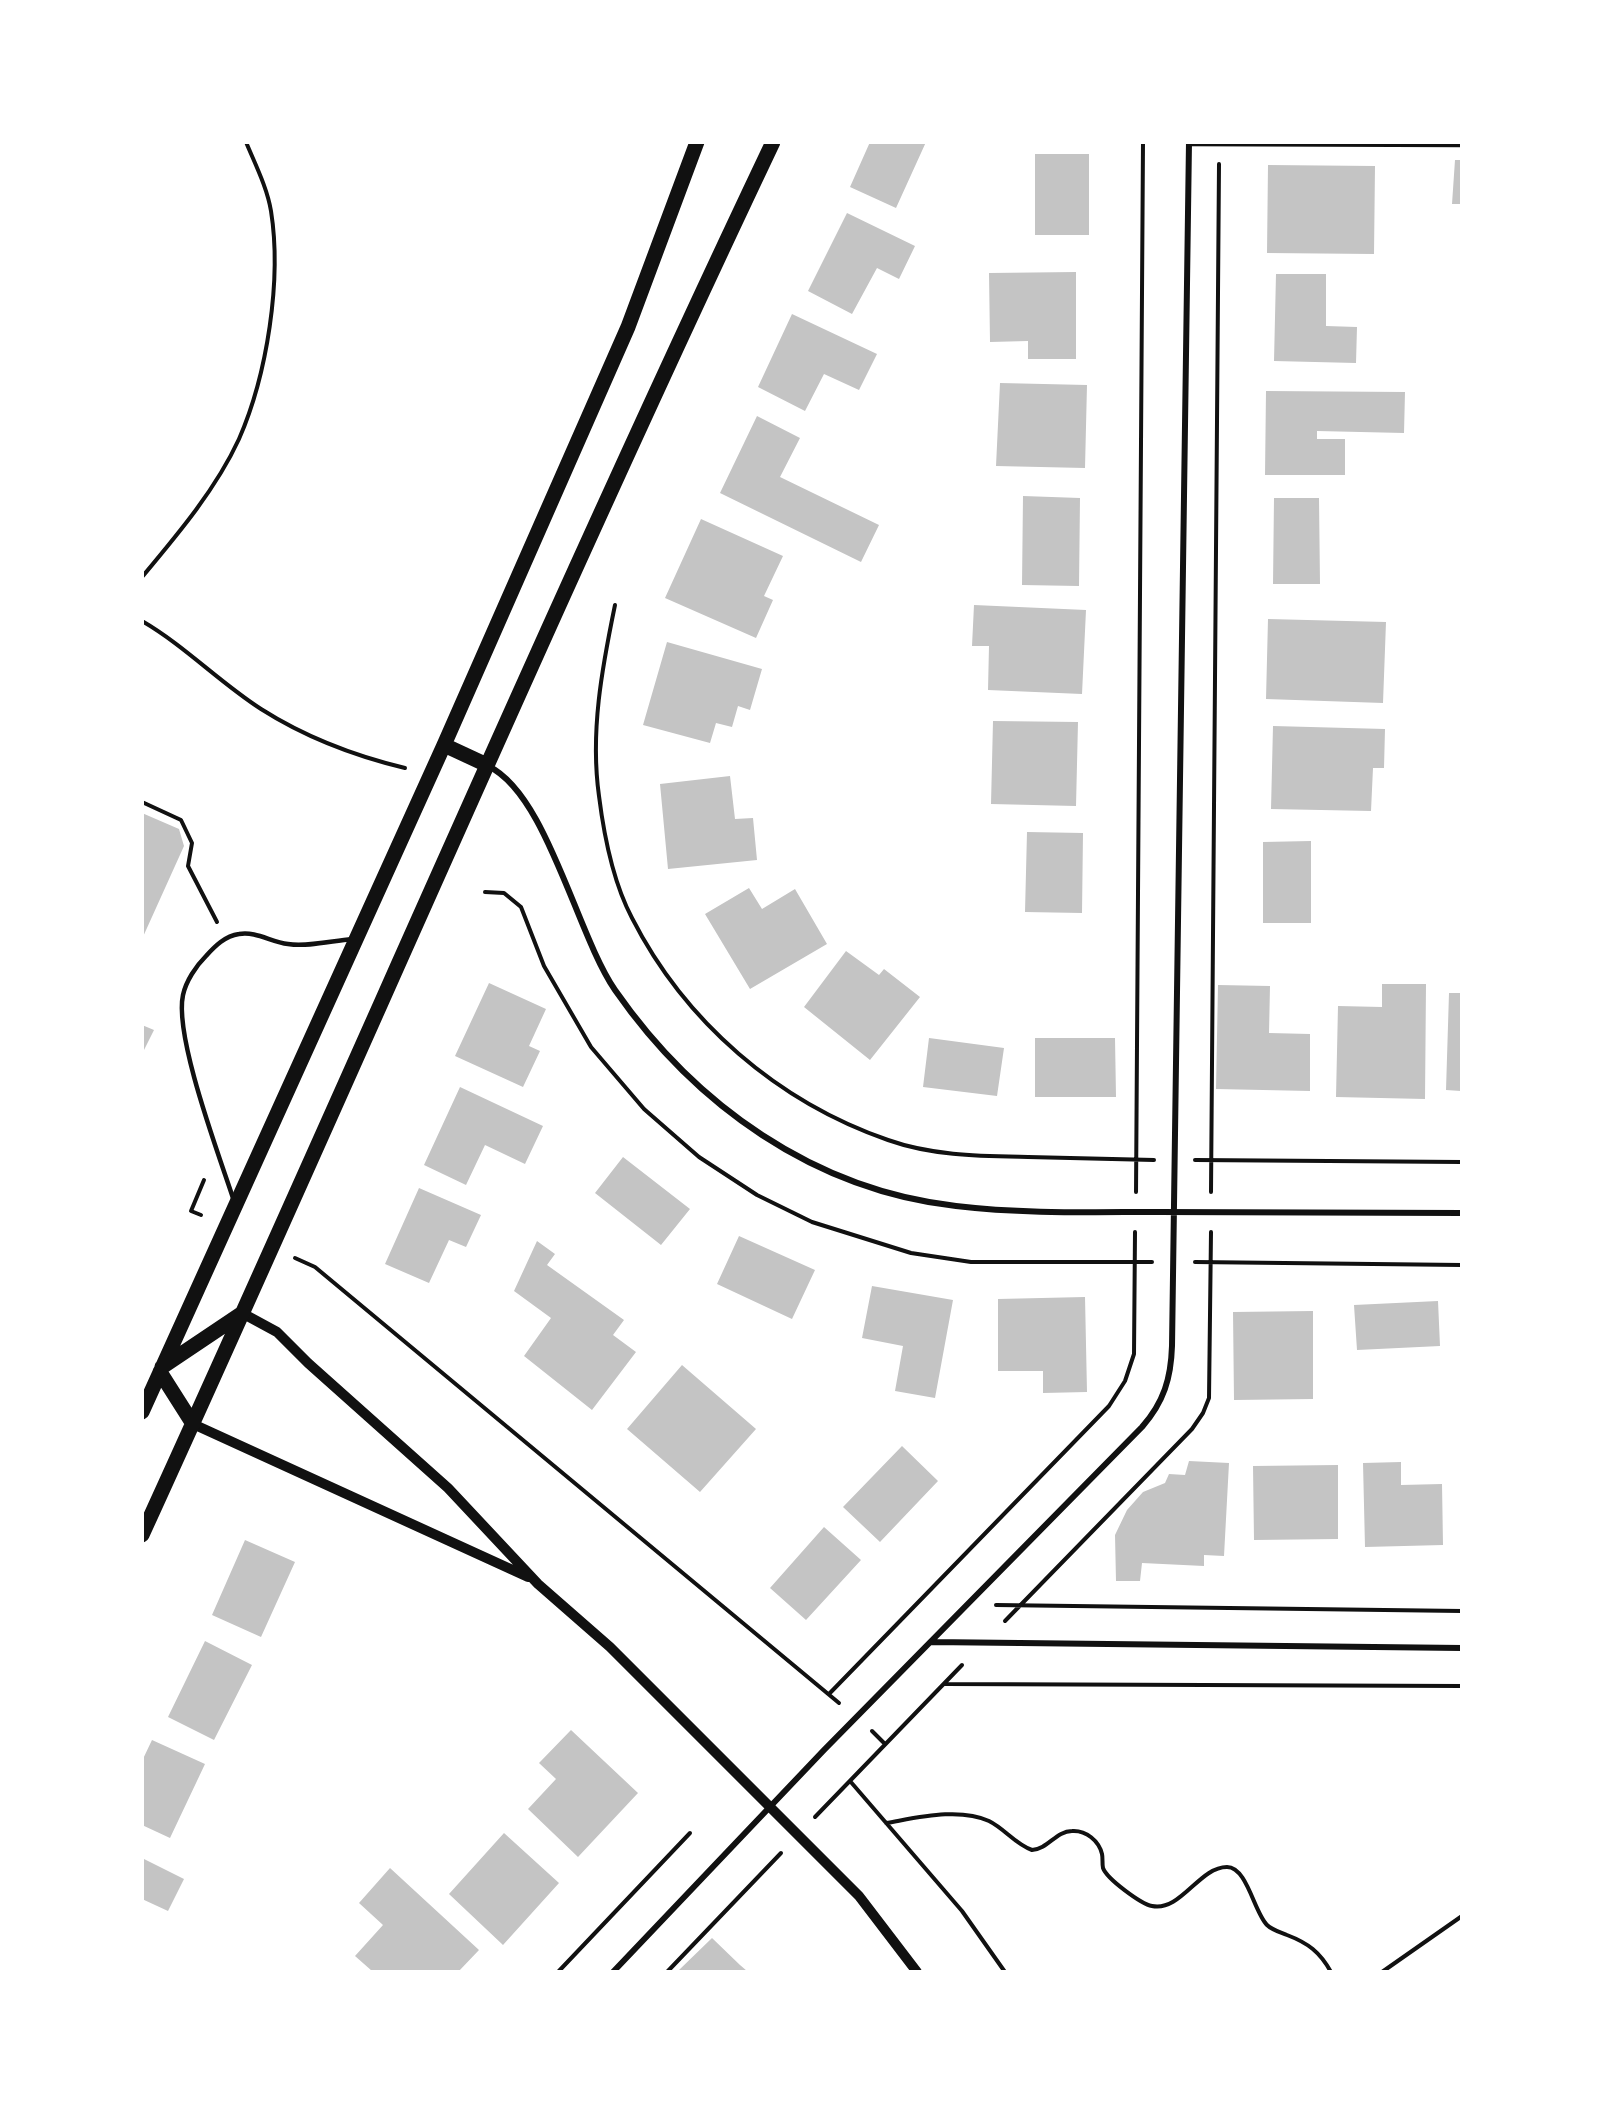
<!DOCTYPE html>
<style>
body{margin:0}
#map{position:relative;width:1604px;height:2114px;overflow:hidden;background:#fff;font-family:Merriweather,serif}
canvas{display:block}
.frame{position:absolute;inset:0;border:144px solid #fff;pointer-events:none}
</style>
<div id="map">
<canvas width="1604" height="2114"></canvas>
<div class="frame"></div>
</div>
<script>
const context = document.querySelector('canvas').getContext('2d');
context.lineJoin = 'round';
function fill(path, color) { context.fillStyle = color; context.fill(path, 'evenodd'); }
function stroke(path, color, width, dash) { context.strokeStyle = color; context.lineWidth = width; context.lineCap = dash ? 'butt' : 'round'; context.setLineDash(dash || []); context.stroke(path); }
fill(new Path2D(`
 M870 142H926L896 208 850 187Z
 M1035 154H1089V235H1035Z
 M1455 160H1461V204H1452Z
 M1268 165 1375 166 1374 254 1267 253Z
 M847 213 915 246 899 279 877 268 852 314 808 291Z
 M1076 272V359H1028V341L990 342 989 273Z
 M1276 274H1326V326L1357 327 1356 363 1274 361Z
 M792 314 877 354 859 390 824 374 805 411 758 387Z
 M1000 383 1087 385 1085 468 996 466Z
 M1266 391 1405 392 1404 433 1317 431V439H1345V475H1265Z
 M757 416 800 438 780 477 879 525 861 562 720 493Z
 M1023 496 1080 498 1079 586 1022 585Z
 M1274 498H1319L1320 584H1273Z
 M701 519 783 556 764 596 773 600 756 638 665 598Z
 M974 605 1086 610 1082 694 988 690 989 646H972Z
 M1268 619 1386 622 1383 703 1266 699Z
 M667 642 762 669 750 710 738 706 732 727 716 723 710 743 643 725Z
 M993 721 1078 722 1076 806 991 804Z
 M1273 726 1385 729 1384 768H1373L1371 811 1271 809Z
 M730 776 735 819 753 818 757 860 668 869 660 784Z
 M142 813 179 829 184 846 142 939Z
 M1027 832 1083 833 1082 913 1025 912Z
 M1311 841V923H1263V842Z
 M749 888 762 909 795 889 827 944 750 989 705 914Z
 M846 951 879 975 884 969 920 997 870 1060 804 1007Z
 M489 983 546 1009 529 1046 540 1051 523 1087 455 1056Z
 M1382 984H1426L1425 1099 1336 1097 1338 1006 1382 1007Z
 M1218 985 1270 986 1269 1033 1310 1034V1091L1216 1089Z
 M1449 993H1461V1091L1446 1090Z
 M142 1025 154 1030 142 1054Z
 M929 1038 1004 1048 997 1096 923 1087Z
 M1035 1038H1115L1116 1097H1035Z
 M460 1087 543 1126 525 1164 485 1145 466 1185 424 1165Z
 M623 1157 690 1209 661 1245 595 1193Z
 M419 1188 481 1215 466 1247 449 1240 429 1283 385 1264Z
 M739 1236 815 1270 792 1319 717 1284Z
 M537 1241 555 1254 547 1265 624 1320 613 1335 636 1352 592 1410 524 1356 551 1318 514 1291Z
 M872 1286 953 1300 935 1398 895 1391 903 1346 862 1338Z
 M1085 1297 1087 1392 1043 1393V1371H998V1299Z
 M1438 1301 1440 1346 1357 1350 1354 1305Z
 M1313 1311V1399L1234 1400 1233 1312Z
 M682 1365 756 1429 700 1492 627 1429Z
 M902 1446 938 1481 880 1542 843 1507Z
 M1189 1461 1229 1463 1224 1556 1204 1555V1566L1142 1563 1140 1581H1116L1115 1535 1127 1510 1143 1492 1165 1483 1169 1474 1185 1475Z
 M1401 1462V1485L1442 1484 1443 1545 1365 1547 1363 1463Z
 M1338 1465V1539L1254 1540 1253 1466Z
 M824 1527 861 1560 806 1620 770 1588Z
 M245 1540 295 1562 261 1637 212 1615Z
 M205 1641 252 1665 214 1740 168 1717Z
 M571 1730 638 1793 578 1857 528 1809 556 1779 539 1763Z
 M152 1740 205 1764 170 1838 142 1825V1761Z
 M504 1833 559 1883 503 1945 449 1894Z
 M142 1858 184 1879 168 1911 142 1899Z
 M390 1868 479 1950 459 1971H372L355 1956 383 1925 359 1903Z
 M712 1938 740 1965 747 1971H678Z`), '#c4c4c4');
stroke(new Path2D(`
 M142 577C178 534 216 489 239 439 267 375 282 280 271 211 267 187 255 164 246 142
 M615 605C602 668 590 732 599 796 604 836 613 882 632 918 685 1022 778 1102 888 1140 933 1156 981 1156 1028 1157 1070 1158 1112 1159 1154 1160
 M142 621C185 646 219 682 261 709 305 737 355 756 405 768
 M142 802 181 820 192 843 188 866 217 922
 M485 892 504 893 521 907 544 966 591 1047 644 1109 699 1157 757 1195 812 1222 911 1253 971 1262H1152
 M1195 1160 1462 1162
 M1136 1192 1143 142
 M1211 1192 1219 164
 M201 1215 191 1211 204 1180
 M295 1258 315 1267 839 1703
 M1195 1262 1462 1265
 M996 1605 1462 1611
 M1005 1621 1192 1429 1203 1413 1209 1398 1211 1232
 M945 1684 1462 1686
 M829 1694 1109 1406 1125 1381 1134 1354 1135 1232
 M872 1731 885 1744
 M850 1781 962 1911 1005 1972
 M815 1817 962 1665
 M886 1823C916 1818 959 1807 989 1821 1005 1829 1015 1844 1032 1850 1048 1849 1056 1831 1072 1831 1086 1830 1099 1841 1102 1854 1103 1858 1102 1864 1103 1868 1107 1879 1141 1904 1152 1906 1181 1912 1199 1867 1227 1867 1247 1867 1254 1912 1267 1925 1272 1930 1280 1932 1287 1935 1308 1943 1320 1952 1331 1972
 M558 1972 690 1833
 M667 1972 781 1853
 M1382 1972 1462 1916`), '#111', 4);
stroke(new Path2D(`
 M1189 144 1462 145
 M233 1198C219 1155 174 1036 183 995 186 981 196 966 206 956 215 946 225 936 239 934 256 931 271 942 288 944 308 947 331 941 352 939`), '#111', 4.5);
stroke(new Path2D(`
 M488 766C547 794 576 933 615 990 695 1105 814 1190 956 1206 1023 1214 1091 1212 1158 1212 1259 1212 1360 1213 1462 1213
 M931 1642 1462 1648
 M613 1972 824 1750 1142 1427C1164 1402 1171 1378 1172 1346L1189 142`), '#111', 6);
stroke(new Path2D(`
 M242 1313 277 1332 308 1363 448 1488 538 1584 610 1647 859 1896 917 1972
 M193 1424 528 1577`), '#111', 10);
stroke(new Path2D(`
 M444 745 487 765
 M162 1367 241 1314
 M160 1372 193 1424
 M142 1412 444 745 628 327 697 142
 M142 1535C354 1071 554 603 773 142`), '#111', 15);
</script>
